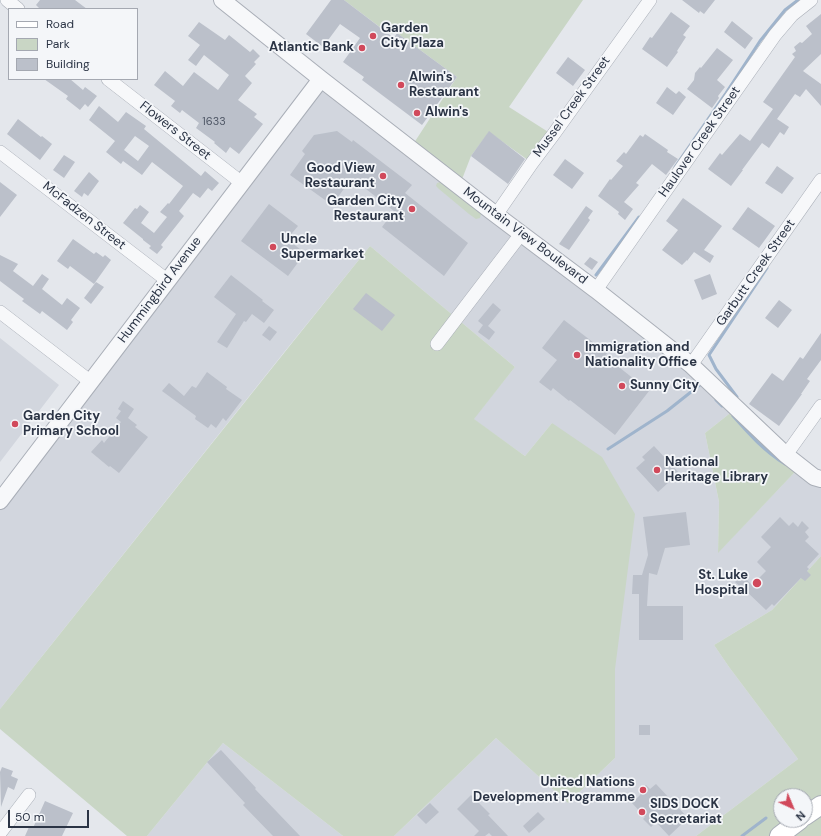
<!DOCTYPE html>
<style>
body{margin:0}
#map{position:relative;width:821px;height:836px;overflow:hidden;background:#e4e7ec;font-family:"DM Sans",sans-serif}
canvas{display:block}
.legend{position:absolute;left:8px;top:8px;width:130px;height:72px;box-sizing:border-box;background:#f4f6f9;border:1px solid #a4a8b1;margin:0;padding:5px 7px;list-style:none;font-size:12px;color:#2b3445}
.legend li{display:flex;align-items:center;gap:8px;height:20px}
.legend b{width:20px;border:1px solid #a4a8b1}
.north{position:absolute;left:773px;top:788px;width:40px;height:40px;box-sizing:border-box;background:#f4f6f9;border:1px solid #a4a8b1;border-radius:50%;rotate:136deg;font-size:11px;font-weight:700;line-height:16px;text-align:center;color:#2b3445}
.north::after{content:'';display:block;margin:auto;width:14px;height:18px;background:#d1495b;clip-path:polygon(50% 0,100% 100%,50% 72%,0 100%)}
.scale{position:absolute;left:8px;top:810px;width:81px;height:18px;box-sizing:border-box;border:2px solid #2b3445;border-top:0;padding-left:5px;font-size:12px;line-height:14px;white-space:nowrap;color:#2b3445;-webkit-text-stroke:3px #f4f6f9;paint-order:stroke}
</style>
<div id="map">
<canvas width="821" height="836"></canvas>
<ul class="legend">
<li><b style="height:5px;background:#fff"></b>Road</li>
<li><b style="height:11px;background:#c9d6c5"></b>Park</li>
<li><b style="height:11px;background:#bbc0ca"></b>Building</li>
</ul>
<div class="north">N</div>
<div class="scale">50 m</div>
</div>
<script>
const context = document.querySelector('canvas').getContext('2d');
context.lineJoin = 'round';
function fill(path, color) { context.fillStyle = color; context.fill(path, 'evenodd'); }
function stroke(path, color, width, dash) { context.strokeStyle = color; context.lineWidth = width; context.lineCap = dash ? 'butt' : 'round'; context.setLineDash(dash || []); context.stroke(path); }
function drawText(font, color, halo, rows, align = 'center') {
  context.font = font + ' "DM Sans",sans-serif'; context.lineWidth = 3.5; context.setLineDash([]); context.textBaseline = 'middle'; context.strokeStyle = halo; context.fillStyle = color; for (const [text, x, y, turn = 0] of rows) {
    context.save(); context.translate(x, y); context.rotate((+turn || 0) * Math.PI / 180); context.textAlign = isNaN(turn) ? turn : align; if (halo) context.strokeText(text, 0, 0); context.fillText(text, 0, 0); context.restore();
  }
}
fill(new Path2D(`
 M321 79 732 405 729 414 705 433 719 502 718 552 794 473 821 486V556L772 610 714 645 729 667 798 759 696 836H394L496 738 568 803 615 758V669L552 423 525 456 473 419 515 367 370 246 285 351 0 709V488Z
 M0 338 59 385 0 462Z
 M223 743 343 836H147Z`), '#d2d6de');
fill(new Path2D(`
 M344 0H583L509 107 553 135 532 163 489 132 471 156 459 187 410 149 457 77 397 33 389 34Z
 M440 182 443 183 478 210 481 214 480 218 476 219 469 214 439 189 436 186 437 183Z
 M370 246 515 367 474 419 525 456 552 423 602 457 635 514 615 669V758L568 803 496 738 394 836H343L223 743 147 836H127L0 729V709L292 343Z
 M732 405 786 455 821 471V486L794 473 718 553 719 502 705 433 729 414Z
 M821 556V836H696L798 759 729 667 714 645 772 610ZM781 796H805V820H781Z`), '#c9d6c5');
stroke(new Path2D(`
 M675 167 726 93 760 41 785 10 798 0
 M596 275 639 217
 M737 397 716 369 709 355 767 268
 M716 400 722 406
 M733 416C749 434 764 451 785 464
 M608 449 667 411 701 384 703 385
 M742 836 766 818`), '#9fb4cc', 3);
fill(new Path2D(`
 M40 0H75L87 9H40L36 5Z
 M331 0H344L394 38 397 33 457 77 422 125 362 80 364 77 343 62 360 38 340 24 323 47 306 34Z
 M682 0H715L704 14 700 11 699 13Z
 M671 12 690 26 683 35 686 37 677 51 678 52 667 67 642 49 650 37 652 38Z
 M821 14V54L803 71 821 84V106L806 89 800 97 795 94 777 119 789 127 784 135 780 132 769 148 762 143 742 170H743L731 186 708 169 720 153 722 155 740 134 750 141 773 109 763 102 795 57 792 54 796 51 794 47 800 42 802 43 812 34 806 26Z
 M732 21 753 38 745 49 724 32Z
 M199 22 225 40 229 35 250 52 253 49 260 56 254 62 256 64 245 76 252 83 238 100 257 114 254 117 263 124 239 154 230 147 226 153 214 143 215 142 196 128 199 123 182 110 180 113 171 106 175 101 154 85 165 71 183 86 194 72 218 90 229 75 204 55 196 66 188 60 200 45 188 36Z
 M717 48 733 60 717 80 725 87 718 96 719 98 712 108 687 89 694 80 695 73 700 67 701 68Z
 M568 57 585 70 573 86 556 73Z
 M44 79H70L83 90 85 87 97 96 88 107 85 104 80 110 66 99 68 96Z
 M667 87 676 94 679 91 686 97 673 115 656 103Z
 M99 106 118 122 126 112 146 126 144 129 201 176 205 171 219 183 212 191 208 188 200 198 193 193 179 211 184 216 161 245 163 247 157 254 149 248 151 246 143 240V239L123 223 135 208 137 209 140 205 149 212 141 223 154 233 167 217 160 212 168 203 169 204 183 186 152 162 142 175 123 161 121 164 106 152 115 141 89 120ZM135 136 149 146 138 161 124 150Z
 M18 119 41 137 42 136 52 144 40 160 7 134Z
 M337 131 352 142 353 140 412 185 405 193 468 243 444 276 382 227 394 211 352 178 332 205 290 175 305 154 302 151 314 135Z
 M489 131 525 159 508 184 471 156Z
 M645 134 668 150 667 152 678 159 666 175 652 164 636 183 639 185 624 202 633 209 625 220 618 214 619 212 598 196 610 179 611 180 623 166 616 161 624 152 626 154 640 135 643 137Z
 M64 155 75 162 64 178 53 170Z
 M565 159 584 173 572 189 553 175Z
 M777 166 794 178 782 194 765 183Z
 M89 172 99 181 88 196 84 193 82 197 74 191Z
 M0 182 17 195 0 217Z
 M683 198 722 226 704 250 714 256 710 263 694 252 687 261V260L682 265 662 250 678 230 666 221Z
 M269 204 298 226 287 239 305 253 288 276 241 241Z
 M586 206 593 211 588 218 590 220 569 250 559 244Z
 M748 207 775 226 759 248 732 229Z
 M73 239 94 254 96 252 103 257 105 255 111 260 94 284 70 266 68 269 57 261Z
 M0 255 18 264 13 271 33 286 42 274 49 279 42 289 62 305 67 298 80 308 71 320 73 322 67 330 42 311 40 314 22 301 24 299 0 281Z
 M590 257 598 262 592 270 584 264Z
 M710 274 717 294 702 300 694 280Z
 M231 275 263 300 262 301 274 310 264 323 252 314 246 322 244 321 227 348 217 342 236 314 214 297Z
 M96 282 104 287 91 304 84 298Z
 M366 293 395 315 382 331 353 309Z
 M779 300 792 310 778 328 765 318Z
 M493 303 501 310 488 326 495 332 489 340 478 332 483 325 478 321Z
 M564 320 607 353 605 356 649 391 615 435 570 400 569 401 553 388 551 391 539 382 557 360 542 348Z
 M269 326 277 332 270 341 262 335Z
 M821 333V360L807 379 810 381 801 394H802L779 426 749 404 772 373 783 381 800 357 803 359Z
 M207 372 227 387 226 389 242 400 226 421 223 418 216 428 211 424 208 428 195 419 196 416 162 391 169 383 184 396 192 386 196 388Z
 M123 401 134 409 128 418 137 425 135 427 148 437 119 473 110 466 109 467 91 452 102 440 104 443 121 422 116 418 121 411 118 409Z
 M654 446 679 473 658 492 636 468 645 460 642 457Z
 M686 512 690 545 665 548 657 575 649 573 647 606H683V640H639V594H632L633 575H642L648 555 643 517Z
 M780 517 789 526 793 522 798 527 802 521 809 528 805 532 809 537 805 541 819 554 807 567 809 569 807 571 811 575 805 581 801 578 774 606 772 604 766 610 745 590V591L735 582 742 575 752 585 766 571 757 562 771 547 761 537Z
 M639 725H650V735H639Z
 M221 750 256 788 255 789 300 836H273L243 805 245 803 207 762Z
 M2 767 13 771 11 776 18 779 14 790 8 787 1 807 0 772Z
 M656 784 688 818 669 836 656 822 651 827 643 819 645 817 632 803 641 794 639 791 646 785 650 789Z
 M471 795 490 814 488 815 508 836H492L489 833 485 836H474L479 831 457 809Z
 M45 801 73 813 62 836H25L29 827 33 828Z
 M430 803 439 812 426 824 417 815Z
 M538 812 545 819 529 833 523 826Z`), '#bbc0ca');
const minor = new Path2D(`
 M7 0 18 9
 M108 79 242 183
 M0 152 168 281
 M496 215 532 163 553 135 650 0
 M596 290 775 35 792 15 811 0
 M0 312 91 382
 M437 344 521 234
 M691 365 821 180
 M786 455 821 406
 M0 833 29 795`);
const tertiary = new Path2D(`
 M222 0 321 79 491 211 596 290 691 365 786 455 814 477 821 479
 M0 501 321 79`);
const secondary = new Path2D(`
 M805 816 821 805
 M779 836 800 820`);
stroke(minor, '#a9aeb7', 14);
stroke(tertiary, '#a9aeb7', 18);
stroke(secondary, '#a9aeb7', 20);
stroke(minor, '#f7f8fa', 13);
stroke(tertiary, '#f7f8fa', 16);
stroke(secondary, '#fff', 18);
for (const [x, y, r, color] of [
 [373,36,4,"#d1495b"],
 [362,48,4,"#d1495b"],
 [401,85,4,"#d1495b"],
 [417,113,4,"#d1495b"],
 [383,176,4,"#d1495b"],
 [412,209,4,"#d1495b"],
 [273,247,4,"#d1495b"],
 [577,355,4,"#d1495b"],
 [622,386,4,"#d1495b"],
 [15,424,4,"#d1495b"],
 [657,470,4,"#d1495b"],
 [757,583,5,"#d1495b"],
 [643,790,4,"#d1495b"],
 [642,812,4,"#d1495b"]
]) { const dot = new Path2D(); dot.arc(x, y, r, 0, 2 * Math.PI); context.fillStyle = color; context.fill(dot); stroke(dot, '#f4f6f9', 1.5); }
drawText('11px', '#4f5766', null, [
 ["1633",214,122]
]);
drawText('bold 13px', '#2b3445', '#f4f6f9', [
 ["Garden",381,29],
 ["City Plaza",381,44],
 ["Atlantic Bank",354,48,"right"],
 ["Alwin's",409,78],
 ["Restaurant",409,93],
 ["Alwin's",425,113],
 ["Good View",375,169,"right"],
 ["Restaurant",375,184,"right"],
 ["Garden City",404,202,"right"],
 ["Restaurant",404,217,"right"],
 ["Uncle",281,240],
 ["Supermarket",281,255],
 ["Immigration and",585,348],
 ["Nationality Office",585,363],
 ["Sunny City",630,386],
 ["Garden City",23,417],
 ["Primary School",23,432],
 ["National",665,463],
 ["Heritage Library",665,478],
 ["St. Luke",748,576,"right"],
 ["Hospital",748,591,"right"],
 ["United Nations",635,783,"right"],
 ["Development Programme",635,798,"right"],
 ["SIDS DOCK",650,805],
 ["Secretariat",650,820]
], 'left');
drawText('13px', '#2b3445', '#f4f6f9', [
 ["Mussel Creek Street",572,107,-54],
 ["Flowers Street",175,131,38],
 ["Haulover Creek Street",700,142,-55],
 ["McFadzen Street",84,216,38],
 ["Mountain View Boulevard",525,236,37],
 ["Garbutt Creek Street",756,273,-55],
 ["Hummingbird Avenue",160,290,-53]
]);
</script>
